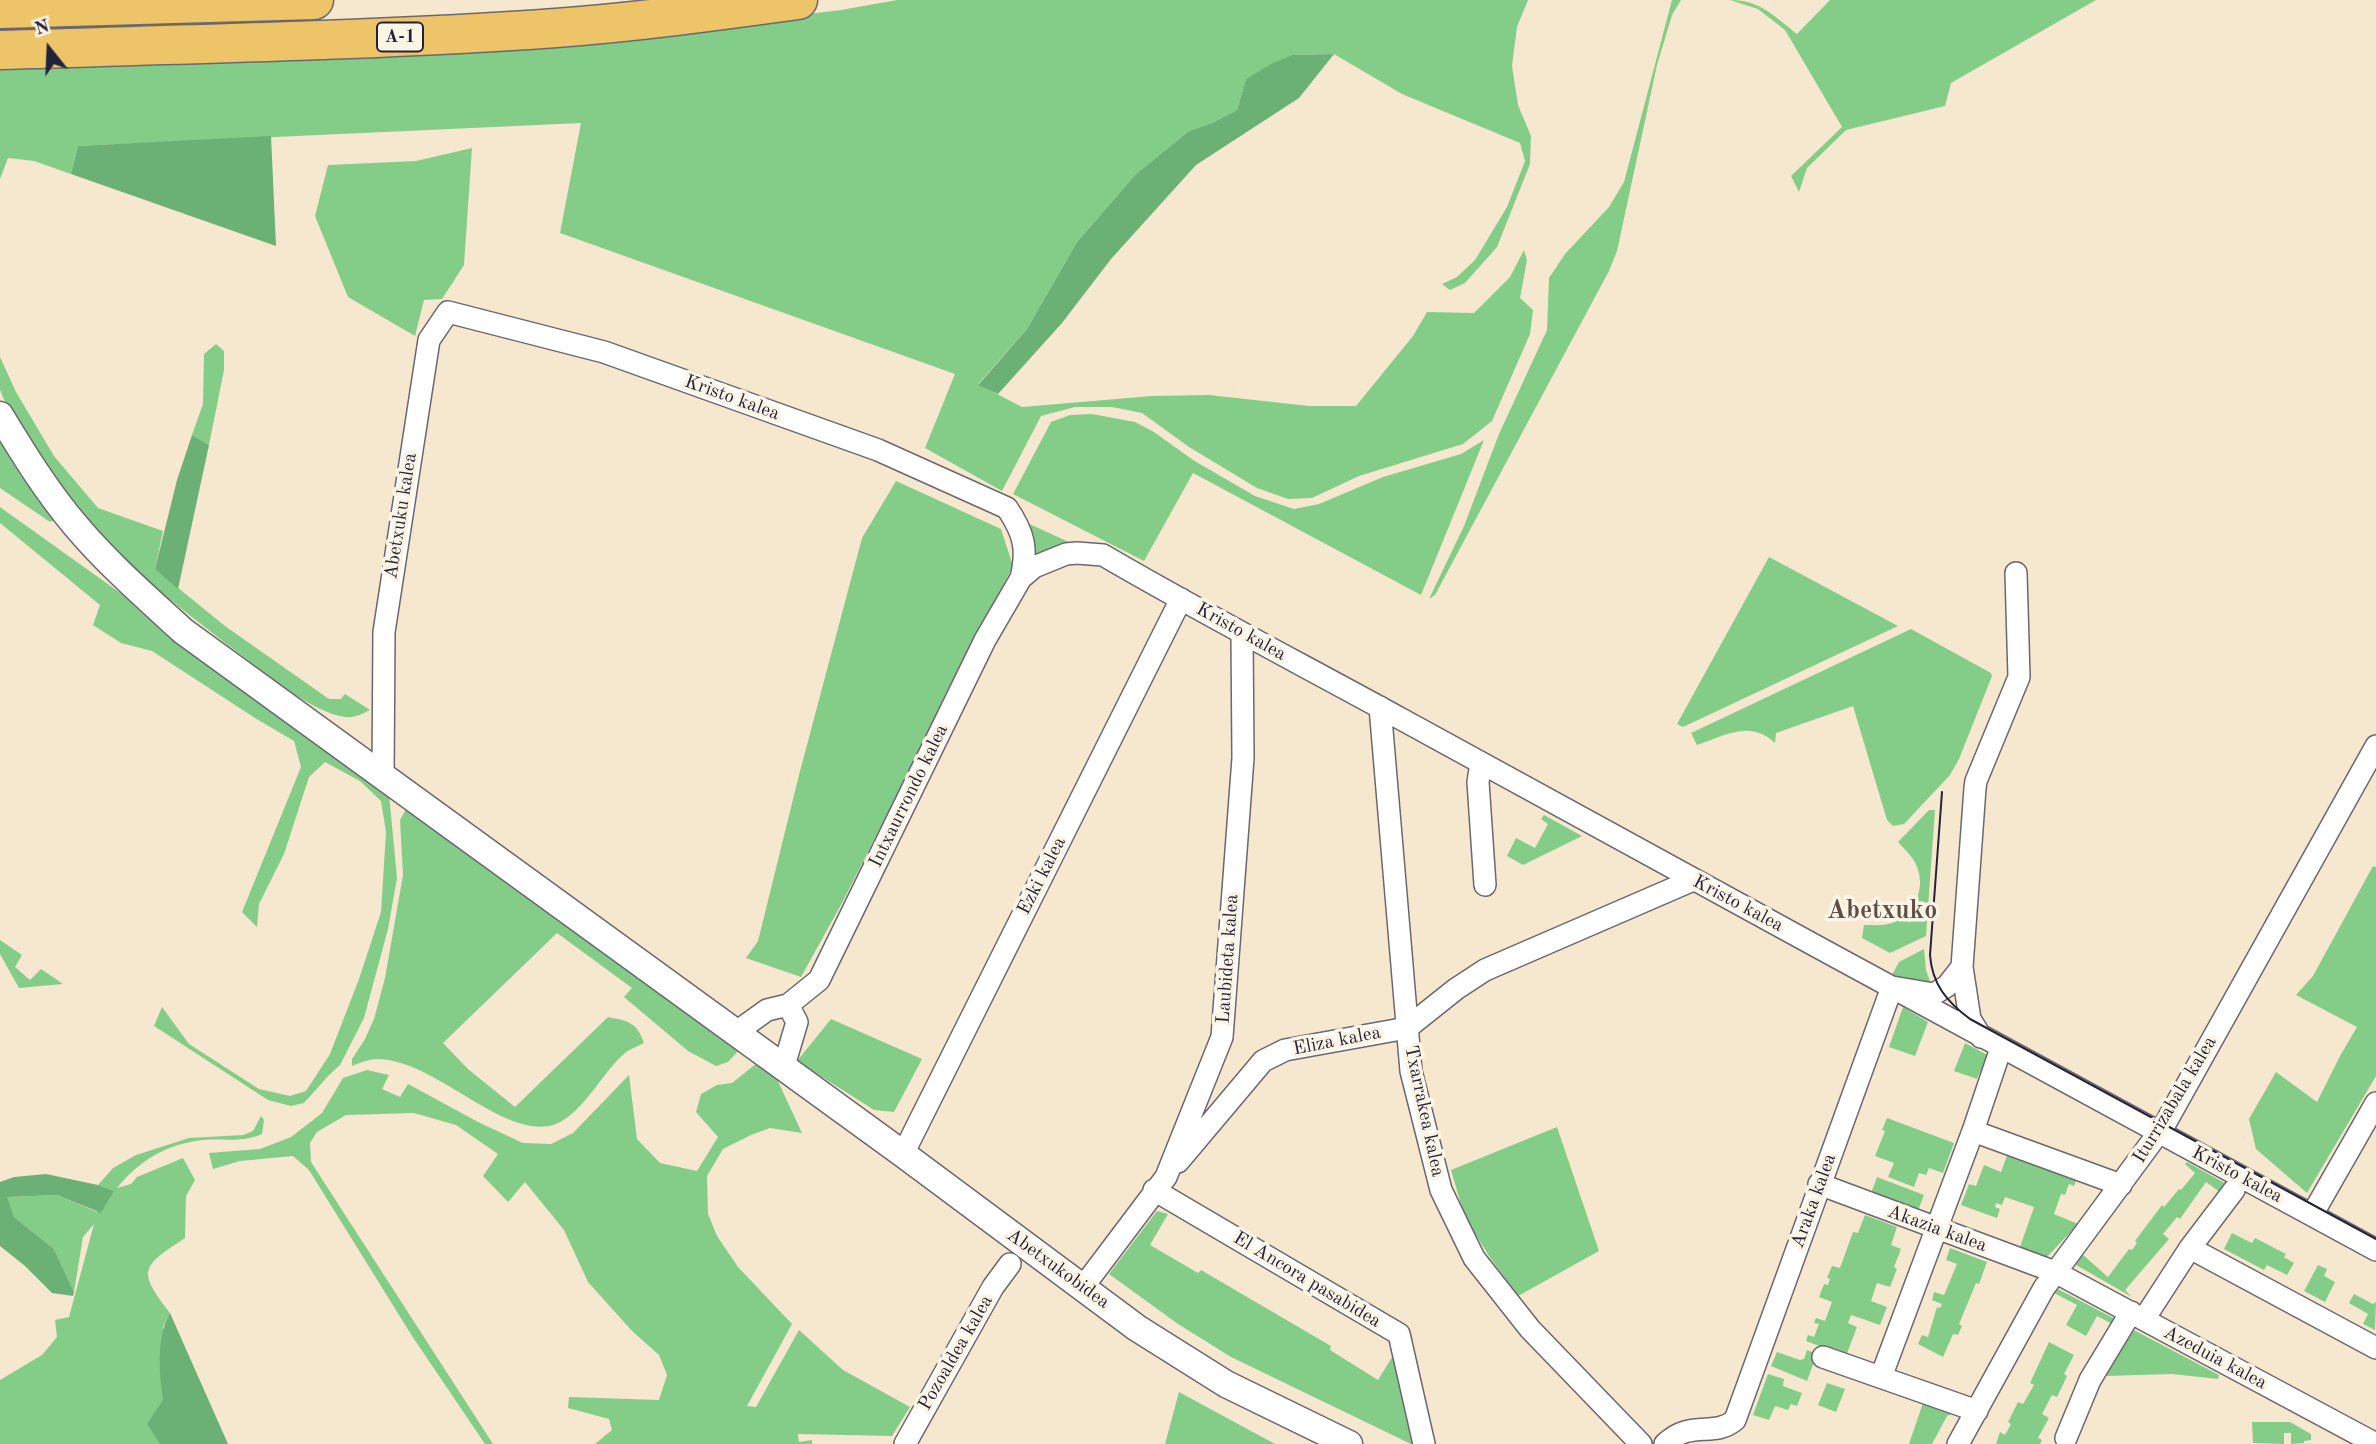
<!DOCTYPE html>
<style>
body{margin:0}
#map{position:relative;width:2376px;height:1444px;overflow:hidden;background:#f6e8cf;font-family:"Old Standard TT",serif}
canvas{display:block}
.north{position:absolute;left:14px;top:14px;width:70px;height:70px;-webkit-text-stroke:5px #fcf5e5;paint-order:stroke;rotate:342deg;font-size:19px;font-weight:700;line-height:28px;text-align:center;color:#22223b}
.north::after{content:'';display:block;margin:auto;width:24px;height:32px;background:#22223b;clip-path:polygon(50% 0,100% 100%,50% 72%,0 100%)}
</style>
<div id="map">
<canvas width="2376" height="1444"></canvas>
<div class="north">N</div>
</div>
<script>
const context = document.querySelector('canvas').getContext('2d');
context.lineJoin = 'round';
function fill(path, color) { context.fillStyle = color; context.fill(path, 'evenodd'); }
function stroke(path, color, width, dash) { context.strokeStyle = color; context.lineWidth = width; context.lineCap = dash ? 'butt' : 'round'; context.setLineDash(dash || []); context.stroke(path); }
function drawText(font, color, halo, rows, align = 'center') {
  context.font = font + ' "Old Standard TT",serif'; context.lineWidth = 7; context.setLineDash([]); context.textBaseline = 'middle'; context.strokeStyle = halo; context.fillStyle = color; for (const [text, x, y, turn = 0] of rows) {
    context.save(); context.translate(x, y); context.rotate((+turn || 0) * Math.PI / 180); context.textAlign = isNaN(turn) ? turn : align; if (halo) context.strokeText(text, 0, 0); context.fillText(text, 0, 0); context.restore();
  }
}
fill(new Path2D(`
 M897 0H1528L1517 27 1512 66 1518 105 1531 136 1530 164 1497 247 1465 283 1450 290 1442 284 1457 277 1475 260 1507 207 1525 161 1520 143 1402 94 1334 54 1292 55 1246 79 1237 110 1212 123 1189 131 1136 174 1077 242 1027 329 978 384 1022 407 1152 396 1209 395 1309 406H1356L1413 336 1427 312 1474 313 1510 277 1524 250 1527 260 1520 298 1533 310 1530 334 1492 421 1463 444 1359 476 1312 498 1288 499 1257 488 1189 447 1142 413 1112 407H1075L1041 416 1002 491 925 448 955 374 560 233 581 123 78 146 71 174 34 161 8 158 0 179V67L631 36 841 10Z
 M1672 0H1681L1672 15 1657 65 1617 251 1609 271 1435 595 1429 599 1464 526 1499 434 1547 330 1549 278 1565 254 1609 207 1624 182Z
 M1730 0C1760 0 1774 16 1797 34L1830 0H2096L1951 83 1945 106 1846 130 1807 168 1799 192 1791 176 1842 127 1785 30 1758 9Z
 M472 148 464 265 442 299 424 300 415 336 348 297 315 216 328 165 416 161Z
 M216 344 224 351V370L209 445 192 435 203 404 204 354Z
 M0 357 16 392 54 456 98 508 163 531 155 569 225 626 329 699H341L345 694 370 710C362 714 355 718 345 717 312 712 275 680 249 661 185 612 122 565 70 503 56 487 4 407 0 389 0 380 0 367 0 357Z
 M1092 414 1135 422 1154 432 1193 460 1255 496 1294 509 1319 504 1383 477 1461 454 1484 440 1421 595 1193 473 1144 561 1013 494 1051 422 1070 415Z
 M0 441 21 476 55 520 50 522 0 488Z
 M896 481 1001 529 1013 566 842 903 801 977 746 958 758 941 799 775 862 538Z
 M0 507 119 592 194 652 389 794 397 878 388 929 364 1018 340 1065 329 1075 304 1103 291 1106 268 1100 154 1026 162 1007 189 1044 259 1089 290 1096 306 1091 330 1054 359 979 381 912 386 832 381 801 360 781 325 762 309 777 284 854 259 904 257 927 242 912 301 767 294 741 255 718 152 651 121 643 93 625 100 605 0 523Z
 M1023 521 1073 544 1031 558Z
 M1769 557 1898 626 1683 727 1677 724Z
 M1911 629 1991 673 1992 676 1959 759 1950 775 1904 824 1893 826 1887 820 1853 706 1776 733 1775 743C1750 719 1724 736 1697 745L1691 733Z
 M406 809 739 1050 728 1062 716 1066 688 1051 624 997 632 988 557 933 443 1043 468 1069 515 1107 608 1017C628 1021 637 1022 644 1043 638 1046 630 1049 625 1053 602 1072 580 1120 549 1126 499 1135 433 1059 377 1059 369 1059 359 1063 352 1066V1059L365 1039 374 1019 385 978 403 875 400 820Z
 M1929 810H1935L1926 936 1890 953 1862 938 1864 925C1874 925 1883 926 1892 923 1918 914 1928 882 1913 859 1909 853 1903 848 1898 842Z
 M1544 815 1582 836 1523 865 1507 856 1516 838 1535 848 1548 824 1541 819Z
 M2373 866 2376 867V1076L2307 1193 2256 1149 2249 1119 2276 1072 2317 1102 2340 1056 2357 1027 2296 995 2313 976Z
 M0 940 22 955 15 967 30 980 41 969 63 984 19 988 0 954Z
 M1924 949 1926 970 1933 990 1912 986 1892 975 1899 962Z
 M1903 1007 1928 1022 1915 1056 1889 1047Z
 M831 1019 922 1059 894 1112 874 1110 797 1061Z
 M1965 1043 1993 1058 1987 1075 1980 1072 1977 1079 1954 1071Z
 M757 1063 776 1077 802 1133 770 1128 751 1135 723 1149 707 1176 708 1214 717 1236 738 1267 792 1324 747 1406 756 1407 799 1330 843 1370 910 1407 892 1436 798 1434 799 1442 812 1440V1444H595L612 1430 609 1419 568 1408 569 1397 659 1400 667 1375 659 1355 632 1331 588 1282 564 1230 525 1182 508 1202 483 1176 498 1154 456 1125 414 1113 346 1115 317 1132 310 1143 311 1162 493 1444H485L412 1336 309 1170 293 1156 240 1161 213 1169 209 1153 260 1149 291 1137 322 1113 343 1078 367 1070 389 1075 382 1089 400 1097 408 1084 480 1123 523 1143 551 1144 573 1133 629 1075 637 1139 660 1163 697 1171 718 1137 696 1112 701 1094 717 1085 732 1083Z
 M261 1116 264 1120 262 1134C240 1144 219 1137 196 1141 163 1146 137 1163 117 1188L131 1184 137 1177 183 1158 195 1180 186 1196 185 1238C141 1267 137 1270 170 1313L163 1327 208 1444H0V1380L42 1355 57 1337 55 1320 69 1317 94 1224 83 1237 74 1292 54 1249 14 1217 6 1197 57 1195 97 1212 111 1190 98 1185 113 1168 136 1155 189 1138 243 1135 253 1131Z
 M1887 1118 1954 1143 1943 1173 1929 1168 1926 1175 1919 1173 1914 1187 1888 1177 1894 1163 1875 1156 1885 1131 1882 1130Z
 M1557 1127 1599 1251 1518 1296 1491 1259 1465 1218 1451 1170Z
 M2009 1150 2078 1175 2074 1186 2069 1184 2065 1195 2061 1194 2054 1214 2078 1224 2046 1258 2019 1250 2034 1207 2005 1197 2002 1205 1996 1203 1995 1207 2000 1209 1997 1218 1961 1205 1969 1184 1976 1186 1984 1165 2001 1172Z
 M2187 1162 2230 1186 2224 1195 2206 1182 2180 1219 2177 1217 2163 1234 2169 1239 2125 1290 2132 1297 2076 1265 2082 1254 2108 1277 2129 1249 2132 1250 2137 1243 2135 1241 2162 1205 2164 1207 2179 1189 2181 1190 2195 1173 2185 1164Z
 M1877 1177 1924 1195 1917 1213 1870 1196Z
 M1157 1211 1168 1214 1150 1245 1198 1273 1201 1270 1331 1346 1330 1350 1378 1380 1394 1354 1417 1444H1411L1231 1357 1178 1324 1109 1274Z
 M1865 1215 1897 1227 1891 1245 1901 1249 1894 1267 1897 1269 1890 1287 1877 1283 1871 1301 1887 1307 1880 1325 1851 1315 1848 1323 1857 1327 1846 1356 1806 1341 1808 1335 1814 1337 1819 1324 1814 1323 1816 1318 1825 1321 1832 1302 1819 1297 1824 1284 1828 1285 1830 1279 1827 1278 1832 1266 1840 1268 1853 1232 1858 1233Z
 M2232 1233 2252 1243 2255 1238 2286 1254 2284 1257 2294 1263 2287 1275 2267 1265 2264 1270 2224 1249Z
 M1950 1248 1987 1262 1979 1284 1976 1283 1959 1324 1962 1326 1958 1335 1953 1334 1943 1357 1918 1344 1922 1335 1928 1337 1937 1307 1940 1308 1942 1304 1932 1300 1934 1292 1944 1295 1957 1264 1946 1260Z
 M2318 1265 2327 1269 2324 1276 2335 1282 2325 1302 2304 1291Z
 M2054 1287 2119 1321 2116 1326 2097 1316 2086 1336 2066 1325 2077 1305 2052 1292Z
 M2354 1294 2373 1304 2376 1302 2375 1330 2363 1324 2368 1314 2349 1303Z
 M2130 1328 2219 1375 2218 1379 2172 1374 2105 1376Z
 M2049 1342 2074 1355 2064 1374 2067 1376 2057 1397 2052 1395 2042 1414 2049 1418 2038 1438 2042 1440 2040 1444H1996L2000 1432 2005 1435 2011 1424 2008 1422 2018 1402 2023 1404 2034 1385 2030 1383Z
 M1807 1350 1817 1354 1807 1381 1771 1366 1777 1352 1800 1360 1804 1359Z
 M1768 1374 1784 1379 1783 1386 1802 1393 1797 1406 1791 1404 1788 1410 1775 1406 1769 1420 1753 1415Z
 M1827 1383 1845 1389 1836 1412 1818 1405Z
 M1179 1392 1275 1444H1165Z
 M1925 1397 1956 1412 1947 1416 1932 1444H1909Z
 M2252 1422H2290L2311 1434V1440L2304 1441V1443L2291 1444V1433H2284V1444L2253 1443Z`), '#84cd89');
fill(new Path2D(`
 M1334 54 1299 98 1196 165 1111 259 1062 323 998 394 978 385 1027 329 1077 242 1136 174 1189 131 1212 123 1237 110 1246 79 1271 64 1292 55Z
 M271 136 276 246 71 174 78 146Z
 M192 435 209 445 178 589 155 569 177 480Z
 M46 1174 98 1185 114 1191 101 1213 57 1195 7 1197 14 1217 54 1249 74 1292 73 1296 52 1293 25 1266 0 1246V1182L14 1177Z
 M170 1313 228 1444H160L147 1424 163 1400C159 1372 156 1338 170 1313Z`), '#6bb075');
const minor = new Path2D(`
 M1380 707 1411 1071 1441 1190 1474 1258 1530 1329 1641 1444
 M1481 763 1478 782 1485 885
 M383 777 384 632 429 340 448 312 604 352 878 450 1007 508C1024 533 1028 549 1021 578
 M735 1033 767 1010 788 1005 819 980 985 640 1021 578 1034 567 1066 554 1077 553 1103 555C1202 613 1303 665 1403 720 1726 899 2052 1073 2376 1250
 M1981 1037 1970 1019 1962 967 1975 788 1976 781 2019 677 2016 573
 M783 1069 797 1022 788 1005
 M1973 1131 2121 1185
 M903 1154 1181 599
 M1178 1162 1263 1061 1285 1050 1407 1028 1456 989 1485 970 1693 880
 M1819 1184 2055 1272 2376 1444
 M1154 1190 1399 1334 1424 1444
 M2312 1215 2376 1103
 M2190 1248 2376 1348
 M1083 1287 1166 1177 1222 1037 1243 758 1242 634
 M2144 1319 2190 1248 2234 1190
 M1823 1357 1977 1411
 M1881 1377 1973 1131 2001 1048
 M2066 1438 2090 1380 2131 1312
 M905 1444 993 1287 1010 1264
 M1665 1444C1691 1419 1714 1438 1735 1420L1892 987 1934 994 1947 986 1962 967
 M1958 1444 2044 1288 2165 1124 2376 746`);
const tertiary = new Path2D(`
 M0 415C23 453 47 492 76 526 108 564 146 597 183 631L903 1154 1137 1328 1226 1384 1349 1444`);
const motorway = new Path2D(`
 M0 9 314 0
 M0 50C185 44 371 41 556 28 637 22 718 11 798 0`);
stroke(minor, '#6c676f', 24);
stroke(tertiary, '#6c676f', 29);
stroke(motorway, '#6c676f', 41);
stroke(minor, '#fff', 21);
stroke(tertiary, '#fff', 26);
stroke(motorway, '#eec469', 38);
stroke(new Path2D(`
 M1942 792 1930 955C1932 984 1947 1002 1970 1019L2376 1239`), '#22223b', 2);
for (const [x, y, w] of [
 [400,37,46]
]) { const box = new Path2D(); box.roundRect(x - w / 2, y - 14.5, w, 29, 5); context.fillStyle = '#fcf5e5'; context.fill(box); stroke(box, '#22223b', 2); }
drawText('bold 18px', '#22223b', null, [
 ["A-1",400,37]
]);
drawText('19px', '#22223b', '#fcf5e5', [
 ["Kristo kalea",732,398,20],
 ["Abetxuku kalea",401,516,-81],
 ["Kristo kalea",1241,632,29],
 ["Intxaurrondo kalea",909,796,-64],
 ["Ezki kalea",1042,876,-63],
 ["Kristo kalea",1738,904,28],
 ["Laubideta kalea",1228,959,-86],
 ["Eliza kalea",1337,1041,-11],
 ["Iturrizabala kalea",2175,1100,-59],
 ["Txarrakea kalea",1424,1111,78],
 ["Kristo kalea",2237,1175,28],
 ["Araka kalea",1814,1201,-70],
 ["Akazia kalea",1937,1229,20],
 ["Abetxukobidea",1058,1269,36],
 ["El Ancora pasabidea",1307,1280,31],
 ["Pozoaldea kalea",956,1353,-60],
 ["Azeduia kalea",2215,1358,28]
]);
drawText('bold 26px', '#5f4e47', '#fcf5e5', [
 ["Abetxuko",1882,911]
]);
</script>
